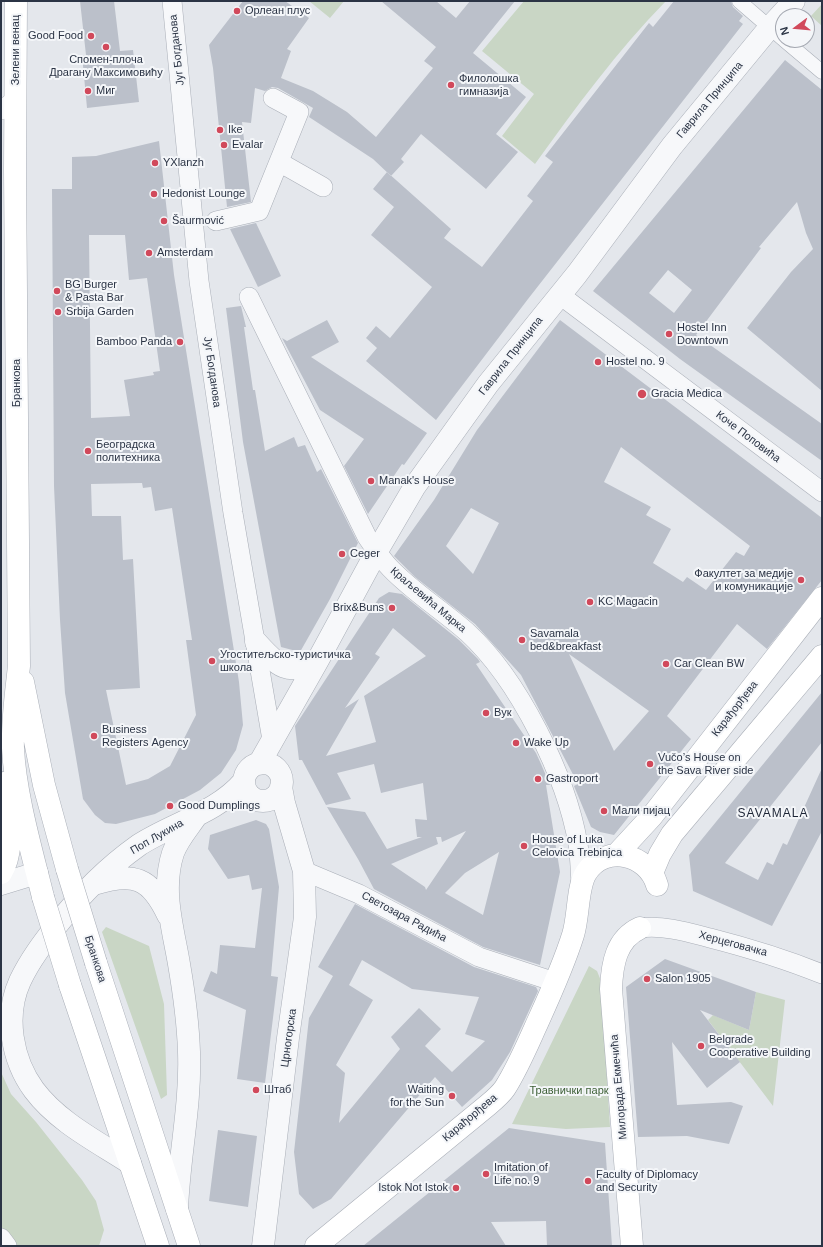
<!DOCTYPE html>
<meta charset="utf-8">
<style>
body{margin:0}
#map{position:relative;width:823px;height:1247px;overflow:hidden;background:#e4e7ec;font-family:Arial,sans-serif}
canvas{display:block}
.frame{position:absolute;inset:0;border:2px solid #2b3445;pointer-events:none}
.north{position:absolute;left:775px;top:8px;width:40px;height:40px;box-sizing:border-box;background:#f4f6f9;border:1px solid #a4a8b1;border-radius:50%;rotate:254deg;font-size:11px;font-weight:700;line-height:16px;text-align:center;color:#2b3445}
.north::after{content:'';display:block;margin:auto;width:14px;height:18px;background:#d1495b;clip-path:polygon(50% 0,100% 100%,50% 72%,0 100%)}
</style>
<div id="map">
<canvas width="823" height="1247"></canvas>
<div class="frame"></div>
<div class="north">N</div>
</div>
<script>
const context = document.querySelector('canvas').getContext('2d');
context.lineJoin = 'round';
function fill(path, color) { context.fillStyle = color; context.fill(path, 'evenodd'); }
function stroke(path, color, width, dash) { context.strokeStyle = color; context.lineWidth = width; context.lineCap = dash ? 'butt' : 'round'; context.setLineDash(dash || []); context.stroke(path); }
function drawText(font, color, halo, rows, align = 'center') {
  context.font = font + ' Arial,sans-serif'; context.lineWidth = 4; context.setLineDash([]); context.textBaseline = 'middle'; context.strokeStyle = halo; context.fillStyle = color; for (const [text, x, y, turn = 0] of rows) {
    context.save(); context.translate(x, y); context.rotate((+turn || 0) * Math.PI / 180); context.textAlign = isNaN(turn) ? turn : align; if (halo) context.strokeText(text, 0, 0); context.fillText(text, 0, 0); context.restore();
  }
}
fill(new Path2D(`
 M309 1H344L330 18Z
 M524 1H666C617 51 576 107 535 164L502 136 534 94 482 51Z
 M822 4V26L811 16Z
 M106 927 149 946 164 1004 167 1095 161 1099 102 932Z
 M589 966 597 971 601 981 610 1127 566 1129 512 1124Z
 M756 992 785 1000 773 1106 708 1020 713 1015 749 1030Z
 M1 1072 11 1094 36 1122 82 1180 96 1201 104 1230 99 1246H15L1 1230Z`), '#c9d6c5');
fill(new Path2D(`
 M80 1H114L120 51 133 50 139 102 87 108 82 55H86Z
 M243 1H285L309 18 287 49 291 51 281 78 313 91 347 112 376 137 433 68 424 61 436 47 381 1H436L456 18 470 1H515L473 53 526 97 496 134 518 152 486 189 421 134 401 159 404 162 391 176 373 159 309 117 313 108 278 88 272 87 265 91 255 88 251 123 242 122 251 202 227 207 213 68 209 45Z
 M674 1H731L733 7 743 16 739 21 743 24 528 299 436 420 366 361 377 348 366 338 376 326 390 338 432 287 371 235 394 207 373 189 387 172 451 229 444 238 482 267 533 201 527 196 553 162 545 156 649 23 653 27Z
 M785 60 822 90V391L747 328 791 272 813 249 806 233 797 202 759 247 761 248 696 335 822 424V461L680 359 593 291ZM668 270 692 290 674 313 649 293Z
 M159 141 174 275 239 682 243 725 236 750 221 773 200 790 155 814 116 824 105 823 95 815 83 799 65 693 60 620 54 486 52 189H72V157L96 156ZM89 235H125L129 280 147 278 160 371 153 372 154 375 124 380 130 416 91 418ZM142 483 143 488 151 487 155 511 172 508 192 640H186L196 715 170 766 148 779 126 785 106 690 140 688 133 559 123 560 121 516H92L91 484Z
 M256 223 281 276 258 287 230 229Z
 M241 306 246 327H244L253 390H255L265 451 294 437 298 447 305 445 317 472 321 469 358 543 330 599 300 652 281 647 243 442 226 308Z
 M327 320 339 342 311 357 427 433 404 465 402 464 368 514 344 466 364 439 320 410 282 338 287 341Z
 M560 320 822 518V580L767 649 737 624 667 716 691 739 614 835 600 832 591 827 574 786 578 784 521 675 475 624 415 577 394 556 434 500 477 430ZM621 447 750 546 744 556 736 552 706 590 687 577 683 582 653 563 671 529 646 515 651 507 604 482ZM471 508 499 523 473 574 446 546ZM569 654 649 711 614 751Z
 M389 592 402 594 459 640 478 659 480 662 476 664 536 753 541 764 550 785H546L560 872 540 965 483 947 374 889 358 859 327 807 365 812 387 849 422 837H417L415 819 427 820 423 783 381 793 374 764 337 773 351 799 326 805 302 760H299L295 726 379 598ZM393 628 426 656 364 696 376 742 326 756 359 699 345 708 380 657 375 654ZM466 831 426 890 425 887 391 864 438 844 436 837H441L442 842ZM499 852 483 915 445 893 465 873Z
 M822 692V742L725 863 758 880 767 862 773 865 783 843 787 845 822 768V831L772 926 693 891 689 855Z
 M256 820 266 824 269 829 279 887 271 976 278 977 265 1083 237 1079 246 1010 203 991 211 971 217 974 220 945 255 948 262 888 252 890 249 875 228 879 208 849 210 835Z
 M355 904 474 967 536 987 538 991 510 1052 492 1080 462 1107 435 1077 331 1199 313 1209 299 1194 294 1152 309 1018 333 976 318 967ZM362 960 412 989 479 997 465 1034 485 1041 452 1072 425 1046 441 1029 419 1008 391 1037 400 1049 339 1123 345 1073 336 1065 373 1000 349 985Z
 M665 959 756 992 749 1030 700 1010 740 1062 707 1088 672 1042 677 1105 731 1102 743 1106 729 1144 687 1136 638 1137 626 987Z
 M509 1128 605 1143 612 1246H547L546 1221 491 1222 506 1246H363Z
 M218 1130 257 1136 248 1207 209 1201Z`), '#bbc0ca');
const pedestrian = new Path2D(`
 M739 1 783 39
 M784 40 822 72`);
const minor = new Path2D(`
 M172 1 199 281 233 513 272 740
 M1 110 16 100
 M279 162 323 187
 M216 221 259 211 299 112 273 98
 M560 295 822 492
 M249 297 367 537C374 547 381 559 390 568 413 592 442 610 467 632 519 680 566 775 578 844 580 857 580 870 581 883
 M304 871 359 894 479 957 555 982
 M640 928C664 925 687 932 710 938 749 948 785 959 822 974
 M1 1238 7 1246`);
const tertiary = new Path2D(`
 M256 642C277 665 287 678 318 660
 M244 782a19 19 0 1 1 38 0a19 19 0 1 1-38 0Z
 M259 764 318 660 377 551 415 486 488 384 577 274 672 146 770 27 794 1
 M1 884 37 873
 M94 884C134 872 150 877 168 915
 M130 1163C96 1141 58 1122 34 1090 12 1060 4 1016 20 981 30 960 43 943 57 925 80 895 108 867 139 845 173 823 217 813 244 781
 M177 1209C179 1156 191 1105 189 1052 188 1022 184 993 179 964 173 928 161 890 173 853 178 839 189 827 197 815
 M263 1246 288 1038 305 917 304 871 284 803 281 787`);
const secondary = new Path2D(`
 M16 1 15 170 19 666C16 694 12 720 13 748 15 794 32 852 43 897
 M23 682 44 785 67 869
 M616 855 652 816 822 598
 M1 873C17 847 6 810 7 782
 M652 873 660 854 672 834 822 656
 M96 963 189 1246
 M70 985 158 1246
 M316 1246 488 1105C494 1100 501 1094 505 1088 517 1069 526 1048 535 1028 549 997 563 967 573 935 579 916 577 887 586 873 605 843 648 854 657 885
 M632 1246 611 989C612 964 616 939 640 928`);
stroke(pedestrian, '#a9aeb7', 15);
stroke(minor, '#a9aeb7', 20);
stroke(tertiary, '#a9aeb7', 23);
stroke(secondary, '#a9aeb7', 23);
stroke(pedestrian, '#f7f8fa', 14);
stroke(minor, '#f7f8fa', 19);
stroke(tertiary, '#f7f8fa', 22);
stroke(secondary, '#fff', 22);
const secondaryBridge = new Path2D(`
 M67 869 96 963
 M43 897 70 985`);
stroke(secondaryBridge, '#a9aeb7', 23, []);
stroke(secondaryBridge, '#fff', 22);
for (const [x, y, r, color] of [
 [237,11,4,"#d1495b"],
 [91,36,4,"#d1495b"],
 [106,47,4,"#d1495b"],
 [451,85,4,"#d1495b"],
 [88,91,4,"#d1495b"],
 [220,130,4,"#d1495b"],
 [224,145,4,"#d1495b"],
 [155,163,4,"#d1495b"],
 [154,194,4,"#d1495b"],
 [164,221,4,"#d1495b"],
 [149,253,4,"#d1495b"],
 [57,291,4,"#d1495b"],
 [58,312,4,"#d1495b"],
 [669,334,4,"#d1495b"],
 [180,342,4,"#d1495b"],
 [598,362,4,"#d1495b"],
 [642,394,5,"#d1495b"],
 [88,451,4,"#d1495b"],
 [371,481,4,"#d1495b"],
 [342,554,4,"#d1495b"],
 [801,580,4,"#d1495b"],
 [590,602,4,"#d1495b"],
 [392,608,4,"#d1495b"],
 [522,640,4,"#d1495b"],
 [212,661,4,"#d1495b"],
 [666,664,4,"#d1495b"],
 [486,713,4,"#d1495b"],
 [94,736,4,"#d1495b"],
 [516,743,4,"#d1495b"],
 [650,764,4,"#d1495b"],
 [538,779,4,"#d1495b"],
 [170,806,4,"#d1495b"],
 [604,811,4,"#d1495b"],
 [524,846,4,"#d1495b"],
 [647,979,4,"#d1495b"],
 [701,1046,4,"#d1495b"],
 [256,1090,4,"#d1495b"],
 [452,1096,4,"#d1495b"],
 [486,1174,4,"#d1495b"],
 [588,1181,4,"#d1495b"],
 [456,1188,4,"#d1495b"]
]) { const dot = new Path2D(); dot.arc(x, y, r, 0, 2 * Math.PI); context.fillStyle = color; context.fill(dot); stroke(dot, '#f4f6f9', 1.5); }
drawText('11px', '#2b3445', '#f4f6f9', [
 ["Орлеан плус",245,11],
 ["Good Food",83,36,"right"],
 ["Спомен-плоча",106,60,"center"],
 ["Драгану Максимовићу",106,73,"center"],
 ["Филолошка",459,79],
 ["гимназија",459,92],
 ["Миг",96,91],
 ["Ike",228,130],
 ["Evalar",232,145],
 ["YXlanzh",163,163],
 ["Hedonist Lounge",162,194],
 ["Šaurmović",172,221],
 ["Amsterdam",157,253],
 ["BG Burger",65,285],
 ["& Pasta Bar",65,298],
 ["Srbija Garden",66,312],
 ["Hostel Inn",677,328],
 ["Downtown",677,341],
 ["Bamboo Panda",172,342,"right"],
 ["Hostel no. 9",606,362],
 ["Gracia Medica",651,394],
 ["Београдска",96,445],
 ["политехника",96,458],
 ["Manak's House",379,481],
 ["Ceger",350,554],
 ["Факултет за медије",793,574,"right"],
 ["и комуникације",793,587,"right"],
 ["KC Magacin",598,602],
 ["Brix&Buns",384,608,"right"],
 ["Savamala",530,634],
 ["bed&breakfast",530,647],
 ["Угоститељско-туристичка",220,655],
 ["школа",220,668],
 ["Car Clean BW",674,664],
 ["Вук",494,713],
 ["Business",102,730],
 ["Registers Agency",102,743],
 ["Wake Up",524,743],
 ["Vučo’s House on",658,758],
 ["the Sava River side",658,771],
 ["Gastroport",546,779],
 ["Good Dumplings",178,806],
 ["Мали пијац",612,811],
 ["House of Luka",532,840],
 ["Celovica Trebinjca",532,853],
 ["Salon 1905",655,979],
 ["Belgrade",709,1040],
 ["Cooperative Building",709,1053],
 ["Штаб",264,1090],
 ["Waiting",444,1090,"right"],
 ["for the Sun",444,1103,"right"],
 ["Imitation of",494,1168],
 ["Life no. 9",494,1181],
 ["Faculty of Diplomacy",596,1175],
 ["and Security",596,1188],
 ["Istok Not Istok",448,1188,"right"]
], 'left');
drawText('11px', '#2b3445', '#f4f6f9', [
 ["Зелени венац",16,50,-90],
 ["Југ Богданова",177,50,-96],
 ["Гаврила Принципа",710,100,-50],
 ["Гаврила Принципа",511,356,-52],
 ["Југ Богданова",212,372,82],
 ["Бранкова",17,383,-90],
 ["Коче Поповића",748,437,37],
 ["Краљевића Марка",428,600,40],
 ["Карађорђева",735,709,-52],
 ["Поп Лукина",157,837,-30],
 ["Светозара Радића",404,917,28],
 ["Херцеговачка",733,944,15],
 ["Бранкова",95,959,72],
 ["Црногорска",289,1038,-82],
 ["Милорада Екмечића",619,1087,-95],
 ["Карађорђева",470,1118,-40]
]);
drawText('11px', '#3f6138', '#f4f6f9', [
 ["Травнички парк",569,1091]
]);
context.letterSpacing = '1px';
drawText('12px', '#1d2536', '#f4f6f9', [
 ["SAVAMALA",773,814]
]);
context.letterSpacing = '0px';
</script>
